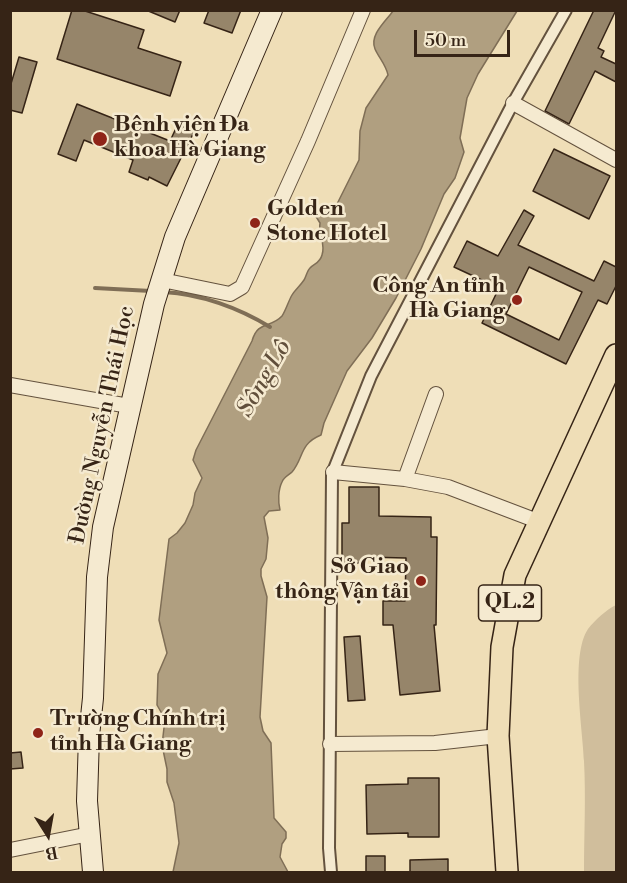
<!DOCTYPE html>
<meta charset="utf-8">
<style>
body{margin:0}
#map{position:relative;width:627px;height:883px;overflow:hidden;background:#efdeb7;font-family:"Libre Bodoni",serif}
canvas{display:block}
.frame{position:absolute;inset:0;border:12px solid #362416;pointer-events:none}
.north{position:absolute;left:18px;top:805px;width:60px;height:60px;-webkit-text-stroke:4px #f5ead0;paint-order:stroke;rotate:169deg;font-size:16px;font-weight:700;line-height:24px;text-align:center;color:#362416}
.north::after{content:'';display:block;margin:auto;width:21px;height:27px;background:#362416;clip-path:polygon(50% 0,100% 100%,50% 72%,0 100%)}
.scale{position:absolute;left:414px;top:30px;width:96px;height:27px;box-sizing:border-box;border:3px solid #362416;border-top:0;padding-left:8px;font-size:18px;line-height:21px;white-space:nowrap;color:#362416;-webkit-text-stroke:4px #f5ead0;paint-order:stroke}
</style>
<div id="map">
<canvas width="627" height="883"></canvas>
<div class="frame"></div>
<div class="north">B</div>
<div class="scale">50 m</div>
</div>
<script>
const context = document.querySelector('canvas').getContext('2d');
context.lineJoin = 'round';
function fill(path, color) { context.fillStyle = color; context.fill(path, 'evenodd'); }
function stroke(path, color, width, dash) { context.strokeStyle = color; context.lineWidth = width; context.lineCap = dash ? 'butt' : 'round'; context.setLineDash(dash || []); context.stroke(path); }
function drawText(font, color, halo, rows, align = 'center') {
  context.font = font + ' "Libre Bodoni",serif'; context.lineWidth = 5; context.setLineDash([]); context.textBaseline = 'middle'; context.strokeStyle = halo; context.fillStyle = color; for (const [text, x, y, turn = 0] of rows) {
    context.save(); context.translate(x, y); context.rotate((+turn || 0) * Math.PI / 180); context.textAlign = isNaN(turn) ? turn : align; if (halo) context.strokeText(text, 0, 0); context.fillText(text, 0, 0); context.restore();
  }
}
fill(new Path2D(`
 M616 605V872H584C584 836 586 798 584 761 583 729 570 656 588 629 595 620 606 610 616 605Z`), '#d0be9c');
const water = new Path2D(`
 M393 11H517L478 74 467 98 460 138 464 152 455 178 444 194 421 249 396 298 372 338 347 371 324 423 321 435C299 444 304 458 292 472 289 475 284 477 282 482 278 490 278 502 280 510L269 511 264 517 268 538 266 559 261 569V576L267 597 260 717 263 731 271 743 274 818 286 832V838L282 844 280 857 288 872H173L179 843 174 803 167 782V769L162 745 165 719 157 705 158 674 167 653 159 620 169 539 177 533 185 523 193 505 195 493 202 478 193 460 196 450 252 341C258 320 270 329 282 316 286 310 288 302 292 295 295 290 300 286 304 280 306 277 307 271 310 268 315 263 320 263 322 255 326 244 318 234 320 223L312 210 316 207 330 211 334 210 359 160 360 131 366 108 388 75C386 65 379 58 375 49 369 35 386 21 393 11Z`);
fill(water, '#b09f80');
stroke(water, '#7f6e56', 1.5);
stroke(new Path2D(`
 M95 288 151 291
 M164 292C201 294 239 308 270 327`), '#7f6e56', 4);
const building = new Path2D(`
 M72 10H82L144 30 138 48 181 62 170 96 57 59Z
 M146 10H180L175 22Z
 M209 10H241L232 33 204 23Z
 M594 10H616L598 48 604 51 601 57 616 64V82L595 71 569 124 545 111Z
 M19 57 37 62 22 113 10 110V87Z
 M77 104 170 141 178 124 194 132 167 186 149 177 148 180 129 172 133 160 84 140 76 161 58 154Z
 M554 149 610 176 589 219 533 191Z
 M524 210 534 216 518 245 594 281 604 261 616 267V286L607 304 598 300 566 364 482 323 499 288 454 267 467 241 498 256ZM529 267 582 292 559 340 506 314Z
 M349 487H379V516L431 517V537H437L436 625H434L440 691 400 695 393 625H383V601H405L406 558 365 557V563H342V523H349Z
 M360 636 365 700 348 701 344 637Z
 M21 752 23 768 10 769V753Z
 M408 778H439V837H408V833L367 834 366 785 408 784Z
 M366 856H385V873H366Z
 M448 859V873H410V860Z`);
fill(building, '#96856a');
stroke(building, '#362416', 1.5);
const pedestrian = new Path2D(`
 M331 872 329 848 332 474 371 376 513 103 566 10`);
const minor = new Path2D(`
 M513 103 616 160
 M162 280 230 294 242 287 308 141 363 10
 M10 385 129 406
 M436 394 405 479 448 487 540 522
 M333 472 405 479
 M330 744 435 743 498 736
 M10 850 90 834`);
const secondary = new Path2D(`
 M93 872 87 801 89 736 93 698 97 577 103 527 154 304 175 237 272 10`);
const primary = new Path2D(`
 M507 872 498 736 502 647 515 575 616 355`);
stroke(pedestrian, '#64523e', 14);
stroke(minor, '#64523e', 16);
stroke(secondary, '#362416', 22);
stroke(primary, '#362416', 24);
stroke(pedestrian, '#f5ead0', 10);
stroke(minor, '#f5ead0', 14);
stroke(secondary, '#f5ead0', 20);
stroke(primary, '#efdeb7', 21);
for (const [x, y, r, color] of [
 [100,139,8,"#8f2418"],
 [255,223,6,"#8f2418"],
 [517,300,6,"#8f2418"],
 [421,581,6,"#8f2418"],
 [38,733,6,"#8f2418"]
]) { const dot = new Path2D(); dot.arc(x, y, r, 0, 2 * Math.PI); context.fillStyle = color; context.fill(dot); stroke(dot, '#f5ead0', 2); }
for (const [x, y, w] of [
 [510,603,63]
]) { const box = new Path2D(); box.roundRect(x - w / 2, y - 18, w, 36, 4.5); context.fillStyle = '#f5ead0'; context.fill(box); stroke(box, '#362416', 1.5); }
drawText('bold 21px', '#362416', null, [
 ["QL.2",510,603]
]);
drawText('bold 22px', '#362416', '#f5ead0', [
 ["Bệnh viện Đa",114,126],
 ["khoa Hà Giang",114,151],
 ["Golden",267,210],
 ["Stone Hotel",267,235],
 ["Công An tỉnh",505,287,"right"],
 ["Hà Giang",505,312,"right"],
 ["Sở Giao",409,568,"right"],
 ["thông Vận tải",409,593,"right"],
 ["Trường Chính trị",50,720],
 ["tỉnh Hà Giang",50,745]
], 'left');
drawText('22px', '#362416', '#f5ead0', [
 ["Đường Nguyễn Thái Học",103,425,-78]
]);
drawText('italic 24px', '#614f3b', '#f5ead0', [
 ["Sông Lô",265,379,-60]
]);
</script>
